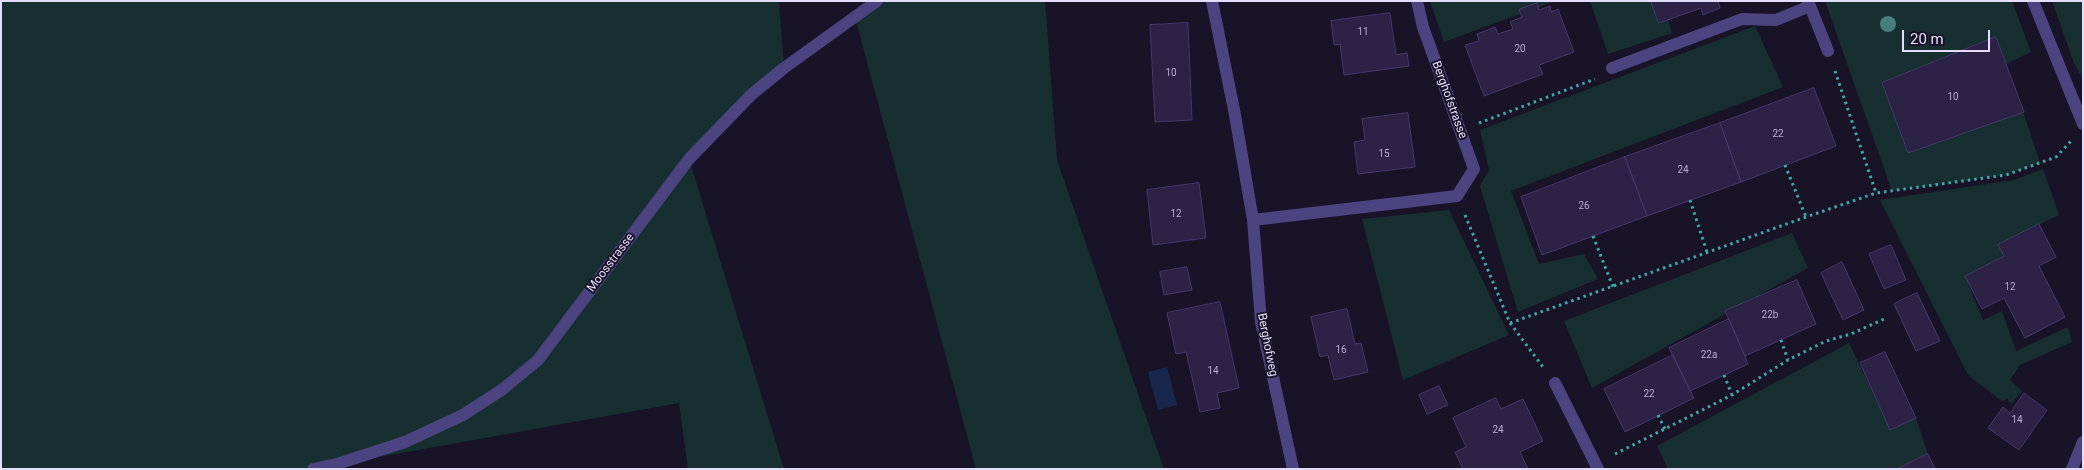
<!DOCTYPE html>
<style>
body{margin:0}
#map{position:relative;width:2084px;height:470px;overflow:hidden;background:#191327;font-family:Roboto,sans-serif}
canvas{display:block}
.frame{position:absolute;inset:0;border:2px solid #e4ddfb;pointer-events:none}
.scale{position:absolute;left:1902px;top:30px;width:88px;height:22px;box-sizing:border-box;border:2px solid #e4ddfb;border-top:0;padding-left:6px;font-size:15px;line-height:18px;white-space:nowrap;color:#e4ddfb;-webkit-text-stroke:4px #191327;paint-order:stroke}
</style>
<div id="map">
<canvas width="2084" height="470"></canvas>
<div class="frame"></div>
<div class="scale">20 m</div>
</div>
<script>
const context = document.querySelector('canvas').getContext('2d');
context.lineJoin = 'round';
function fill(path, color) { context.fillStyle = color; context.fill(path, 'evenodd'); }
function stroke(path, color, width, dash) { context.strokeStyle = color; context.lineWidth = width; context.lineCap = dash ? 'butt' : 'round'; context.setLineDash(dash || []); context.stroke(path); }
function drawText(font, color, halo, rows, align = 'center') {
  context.font = font + ' Roboto,sans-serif'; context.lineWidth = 4; context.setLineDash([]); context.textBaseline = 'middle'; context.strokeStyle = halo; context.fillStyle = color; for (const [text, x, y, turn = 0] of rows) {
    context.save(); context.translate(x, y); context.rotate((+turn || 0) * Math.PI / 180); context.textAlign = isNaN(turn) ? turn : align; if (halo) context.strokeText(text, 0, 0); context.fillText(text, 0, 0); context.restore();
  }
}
fill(new Path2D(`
 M1 1H779L784 68 689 159 784 469H688L679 403 313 469H1Z
 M877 1H1045L1057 160 1164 469H976L855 17Z
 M1430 1H1555L1444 42Z
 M1590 1H1651L1659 23 1668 20 1672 33 1608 54Z
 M1825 1H2012L2031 52 2006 64 1996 37 1882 83 1908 153 2023 111 2040 163 2006 175 1892 191Z
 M2052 1H2083V80L2074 63Z
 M1755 26 1783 87 1511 191 1539 264 1584 254 1598 279 1518 312 1480 186 1489 170 1480 130Z
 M2043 169 2059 215 1998 245 2004 256 1965 276 1983 320 2002 311 2016 351 2068 327 2072 342 2020 365 2010 380 2022 391 2011 404 2007 398 2003 402 1968 375 1880 200 2014 180Z
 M1449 210 1509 335 1403 380 1362 219Z
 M1792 233 1808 268 1592 388 1564 321Z
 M1849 343 1890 429 1916 418 1928 454 1897 469H1668L1657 446Z`), '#172f30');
fill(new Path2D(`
 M1167 367 1177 405 1158 410 1148 372Z`), '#18274b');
const building = new Path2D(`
 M1651 1H1718L1720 8 1703 15 1701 8 1659 23Z
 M1537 3 1539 10 1550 6 1551 12 1558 9 1574 52 1539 65 1543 74 1484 96 1465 45 1479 41 1477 34 1495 27 1498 34 1513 29 1510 22 1522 17 1519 10Z
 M1390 13 1396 55 1407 53 1409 66 1344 75 1340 44 1334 45 1331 21Z
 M1188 23 1192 120 1155 122 1150 25Z
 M1996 37 2024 112 1908 153 1882 83Z
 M1814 88 1836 146 1741 182 1720 123Z
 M1408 113 1415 167 1358 174 1354 142 1365 140 1362 119Z
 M1720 123 1741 182 1647 216 1625 157Z
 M1625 157 1647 216 1542 255 1521 197Z
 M1199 183 1206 238 1153 245 1147 190Z
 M2039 224 2056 257 2039 266 2065 317 2025 338 2004 298 1982 309 1965 276 2004 256 1998 245Z
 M1891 245 1906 280 1884 289 1869 254Z
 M1842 262 1864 310 1843 320 1821 273Z
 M1187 267 1192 290 1164 295 1160 272Z
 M1797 280 1816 324 1745 356 1725 311Z
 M1917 293 1940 341 1916 351 1894 304Z
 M1220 302 1239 388 1217 393 1220 408 1200 412 1186 352 1176 354 1167 313Z
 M1347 309 1355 344 1361 343 1368 372 1334 380 1328 355 1320 357 1311 317Z
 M1729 319 1748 364 1690 391 1669 348Z
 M1885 352 1916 418 1890 430 1860 363Z
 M1673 355 1694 398 1625 432 1604 389Z
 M1439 386 1448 405 1427 414 1419 395Z
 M2024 393 2047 410 2019 450 1988 428 2003 407 2010 413Z
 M1496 398 1501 409 1523 399 1543 441 1520 452 1528 469H1463L1455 452 1466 447 1453 418Z
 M1928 454 1935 469H1897Z`);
fill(building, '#2c2245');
stroke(building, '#47376e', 1);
stroke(new Path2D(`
 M1835 71 1876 193
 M1479 123 1595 79
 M1785 165 1806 217
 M1690 200 1707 252
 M1465 215 1510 323 1543 367
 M1593 236 1613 287
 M1510 323 1806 217 1876 193 2006 175 2056 157 2071 141
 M1781 340 1788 360
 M1724 375 1732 395
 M1658 415 1665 429
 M1615 454 1732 395 1788 360 1826 341 1851 334 1884 319`), '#40a8ac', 3, [2.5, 4]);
stroke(new Path2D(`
 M1212 1 1235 115 1253 220 1457 196 1474 169 1423 27 1417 1
 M1808 1 1828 51
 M2033 1 2083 124
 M1612 68 1742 19 1776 20 1810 6
 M1253 220 1261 322 1293 469
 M1555 383 1598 469
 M313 469 337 464 405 442 463 415 503 389 538 360 689 159 752 94 784 68 877 1
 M2072 469 2083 442`), '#4c4480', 12);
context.fillStyle = '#497d7d';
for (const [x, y] of [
 [1888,24]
]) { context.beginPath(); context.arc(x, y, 8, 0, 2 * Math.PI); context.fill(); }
drawText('10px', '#b6aece', null, [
 ["11",1363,32],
 ["20",1520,49],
 ["10",1171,73],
 ["10",1953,97],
 ["22",1778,134],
 ["15",1384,154],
 ["24",1683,170],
 ["26",1584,206],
 ["12",1176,214],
 ["12",2010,287],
 ["22b",1770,315],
 ["16",1341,350],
 ["22a",1709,355],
 ["14",1213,371],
 ["22",1649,394],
 ["14",2017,420],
 ["24",1498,430]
]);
drawText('12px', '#e4ddfb', '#191327', [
 ["Berghofstrasse",1449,100,70],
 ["Moosstrasse",611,263,-53],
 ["Berghofweg",1267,345,79]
]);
</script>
